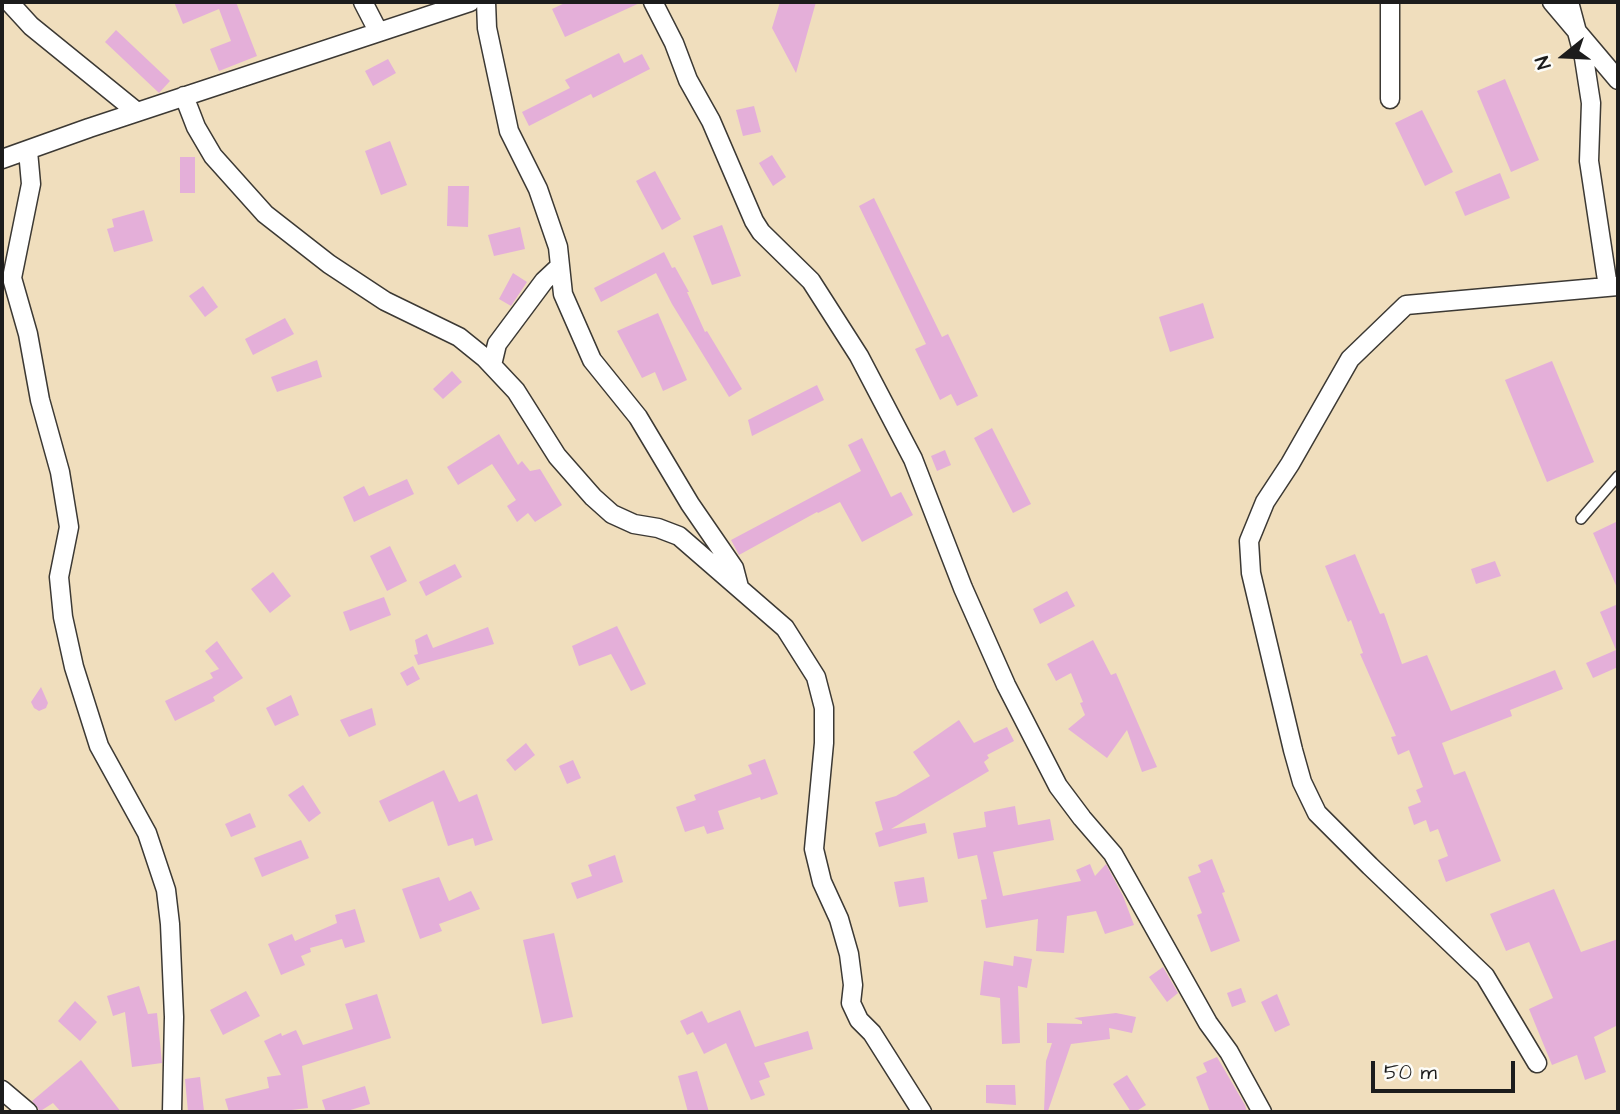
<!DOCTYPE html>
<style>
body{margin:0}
#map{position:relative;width:1620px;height:1114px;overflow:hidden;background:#f0debd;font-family:"Architects Daughter",sans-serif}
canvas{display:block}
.frame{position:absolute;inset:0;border:4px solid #1c1c1c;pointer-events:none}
.north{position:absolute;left:1529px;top:21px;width:70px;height:70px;-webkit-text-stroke:5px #fdfcf7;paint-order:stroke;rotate:252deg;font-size:19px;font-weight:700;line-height:28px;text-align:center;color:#1c1c1c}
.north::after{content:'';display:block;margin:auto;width:24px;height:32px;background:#1c1c1c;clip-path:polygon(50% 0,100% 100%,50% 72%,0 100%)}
.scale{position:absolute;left:1371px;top:1061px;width:144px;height:32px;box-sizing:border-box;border:4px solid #1c1c1c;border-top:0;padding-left:9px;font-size:21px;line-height:24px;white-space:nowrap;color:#1c1c1c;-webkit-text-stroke:5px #fdfcf7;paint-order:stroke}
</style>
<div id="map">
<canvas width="1620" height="1114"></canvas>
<div class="frame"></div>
<div class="north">N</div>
<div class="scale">50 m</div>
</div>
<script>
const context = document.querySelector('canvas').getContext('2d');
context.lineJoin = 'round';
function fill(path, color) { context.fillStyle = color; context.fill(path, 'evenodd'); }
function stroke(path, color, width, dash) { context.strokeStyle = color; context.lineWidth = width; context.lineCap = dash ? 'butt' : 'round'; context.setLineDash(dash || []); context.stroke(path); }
fill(new Path2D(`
 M174 2H236L257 56 219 71 210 49 231 41 219 9 183 24Z
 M567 2H642L565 37 552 9Z
 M780 2H816L796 73 772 28Z
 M116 30 170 81 159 93 105 42Z
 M619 53 624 63 642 54 650 69 593 98 591 94 529 126 522 112 570 88 565 80Z
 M388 59 396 73 373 86 365 71Z
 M1505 79 1539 160 1511 172 1477 91Z
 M754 106 761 132 743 136 736 110Z
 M1422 110 1453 172 1425 186 1395 123Z
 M390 141 407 185 381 195 365 151Z
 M772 155 786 177 773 186 759 163Z
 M180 157H195V193H180Z
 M655 171 681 219 662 230 636 181Z
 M1500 173 1510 198 1465 216 1455 192Z
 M448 186H469L468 227 447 226Z
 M874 198 942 337 948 334 978 396 957 406 951 394 940 400 915 349 926 344 859 206Z
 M144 210 153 241 114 252 107 229 114 227 112 219Z
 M722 225 741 276 712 285 693 236Z
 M520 227 525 249 494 256 488 235Z
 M664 252 672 268 675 267 689 292H687L705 332 707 331 742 389 729 397 672 304 656 273 601 302 594 288Z
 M513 273 527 282 511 306 499 299Z
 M203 286 218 307 205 317 189 296Z
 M1203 303 1214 338 1170 352 1159 317Z
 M658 313 687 380 663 391 655 372 642 378 617 331Z
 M285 318 294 334 253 355 245 339Z
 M317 360 322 377 277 392 271 377Z
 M1552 361 1594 462 1547 482 1505 380Z
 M452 371 462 382 443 399 433 389Z
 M817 385 824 400 752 436 748 420Z
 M992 428 1031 504 1013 513 974 438Z
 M499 434 518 465 522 461 530 471 540 469 562 505 535 522 528 513 517 522 507 506 516 500 492 464 458 485 447 467Z
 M862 438 891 497 901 492 913 515 862 542 840 502 818 513 817 512 739 555 731 540 861 471 848 445Z
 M945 450 951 465 937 471 931 456Z
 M407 479 414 494 354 522 343 497 364 486 369 496Z
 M1618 521V590L1593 533Z
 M390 546 407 581 387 591 370 556Z
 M1355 554 1380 614 1384 613 1402 664 1427 655 1451 711 1555 670 1563 689 1510 710 1512 716 1442 743 1454 775 1465 771 1501 861 1446 882 1438 860 1448 856 1438 829 1430 832 1426 820 1414 825 1408 807 1421 802 1416 790 1423 787 1409 750 1398 755 1391 737 1396 736 1360 654 1363 653 1351 620 1348 622 1325 566Z
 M1495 561 1501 576 1476 584 1471 569Z
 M455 564 462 577 426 596 419 582Z
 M273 572 291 596 270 613 251 589Z
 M1067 591 1075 606 1040 624 1033 609Z
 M384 597 391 615 350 631 343 612Z
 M1618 604V667L1593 678 1586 663 1616 650 1600 612Z
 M617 626 646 684 631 691 611 654 579 666 572 646Z
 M488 627 494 644 418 665 414 655 418 654 415 640 427 634 433 648Z
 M1093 640 1111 675 1116 673 1157 767 1142 772 1127 730 1107 758 1068 729 1085 715 1080 703 1083 702 1071 673 1056 681 1047 664Z
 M217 641 243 678 213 697 215 701 175 721 165 701 213 678 210 673 219 669 205 651Z
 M413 666 420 679 407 686 400 673Z
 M41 687 48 703 46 708 39 711 34 708 31 702Z
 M291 695 299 715 275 726 266 708Z
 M372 708 376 725 349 737 340 720Z
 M959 720 974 743 1007 727 1014 741 987 755 989 758 984 762 989 771 891 829 925 823 927 833 879 847 875 833 883 830 875 802 896 796 930 776 913 752Z
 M526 743 535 755 515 771 506 760Z
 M765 759 778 794 761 800 760 797 718 811 724 829 707 834 704 826 685 832 676 807 696 800 694 795 752 774 748 765Z
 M573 760 581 778 567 784 559 766Z
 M444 770 459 802 477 794 493 840 475 846 473 838 448 846 433 801 389 822 379 801Z
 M303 785 321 813 309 822 288 795Z
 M1015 806 1018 825 1050 819 1054 840 993 852 1003 896 1081 881 1076 870 1090 864 1095 876 1106 864 1123 896 1134 925 1105 934 1096 911 1067 916 1064 953 1036 951 1038 919 986 928 981 900 987 899 977 855 958 859 953 833 986 827 984 812Z
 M250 813 256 827 231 837 225 824Z
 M301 840 309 858 262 877 254 858Z
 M615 855 623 882 577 899 571 883 592 876 588 865Z
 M1212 859 1225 892 1222 893 1240 941 1211 952 1197 915 1202 913 1188 877 1201 872 1198 865Z
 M439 877 449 901 471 891 480 909 439 924 442 931 420 939 402 889Z
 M924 877 928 902 899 907 894 882Z
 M1554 889 1581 952 1618 939V1025L1594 1037 1606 1072 1585 1080 1577 1055 1552 1065 1529 1009 1553 998 1529 942 1506 951 1490 914Z
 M355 909 365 942 345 948 342 939 310 948 311 952 301 956 305 965 281 975 268 944 292 934 295 941 337 923 335 915Z
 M554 933 573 1017 542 1024 523 940Z
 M1014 956 1032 959 1027 988 1018 986 1020 1043 1002 1044 1000 998 980 995 984 961 1013 966Z
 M1163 967 1178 993 1167 1002 1149 977Z
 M139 986 148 1014 157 1013 162 1063 132 1067 125 1012 113 1016 107 996Z
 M1241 988 1246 1002 1232 1007 1227 993Z
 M246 991 260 1016 223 1035 210 1010Z
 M377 994 391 1038 302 1066 308 1108 275 1112H229L225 1099 269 1088 267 1077 281 1075 264 1041 281 1033 282 1036 296 1030 303 1045 353 1029 345 1004Z
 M1277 994 1290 1025 1275 1032 1261 1002Z
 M75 1001 97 1022 80 1041 58 1021Z
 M740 1010 755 1047 808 1031 813 1049 764 1063 770 1077 759 1081 765 1095 751 1100 726 1043 704 1054 693 1032 687 1035 680 1021 702 1011 708 1023Z
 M1116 1013 1136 1017 1132 1033 1109 1028 1110 1039 1071 1044 1048 1111H1044L1046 1061 1052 1043H1047V1023L1082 1024V1021L1074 1018Z
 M1217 1057 1245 1105 1247 1112H1210L1196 1077 1207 1072 1203 1063Z
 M81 1060 121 1112H61L53 1103 39 1112 38 1108 32 1101Z
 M697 1071 709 1112H688L678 1076Z
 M1127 1075 1146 1105 1135 1112H1131L1113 1084Z
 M200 1077 204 1111 188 1112 185 1079Z
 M986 1085H1015L1016 1105 986 1103Z
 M365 1086 370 1104 344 1112H326L322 1100Z`), '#e4afd9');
const service = new Path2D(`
 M1581 519 1618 476`);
const minor = new Path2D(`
 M9 2 31 26 137 112
 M363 2 378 31
 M486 2 487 28 509 131 538 189 558 247 563 294 592 360 638 417 690 504 734 568 739 587
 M653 2 674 43 688 80 711 121 754 221 761 232 811 281 859 356 913 459 963 588 1006 685 1058 786 1082 818 1113 854 1208 1023 1229 1052 1262 1112
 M1552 2 1618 80
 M1569 2 1584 58 1591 103 1589 161 1608 287
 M184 96 196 127 213 156 265 214 329 264 385 301 459 337 485 358 516 391 557 456 593 497 612 514 634 524 658 528 679 536 785 628 816 677 824 708V743L814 849 822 882 839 919 849 954 853 985 851 1003 859 1020 872 1033 922 1112
 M1390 99V2
 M28 151 31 184 12 278 28 334 40 400 60 472 69 527 59 577 63 617 74 667 99 746 147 833 166 890 170 924 174 1017 172 1112
 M2 159 89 128 470 2
 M492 365 497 344 544 281 560 266
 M1537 1063 1485 976 1370 866 1317 813 1302 782 1293 750 1251 573 1249 541 1265 502 1290 464 1350 359 1406 305 1618 286
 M2 1090 28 1112`);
stroke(service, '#3c3934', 12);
stroke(minor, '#3c3934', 21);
stroke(service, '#fff', 9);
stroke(minor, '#fff', 18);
</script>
